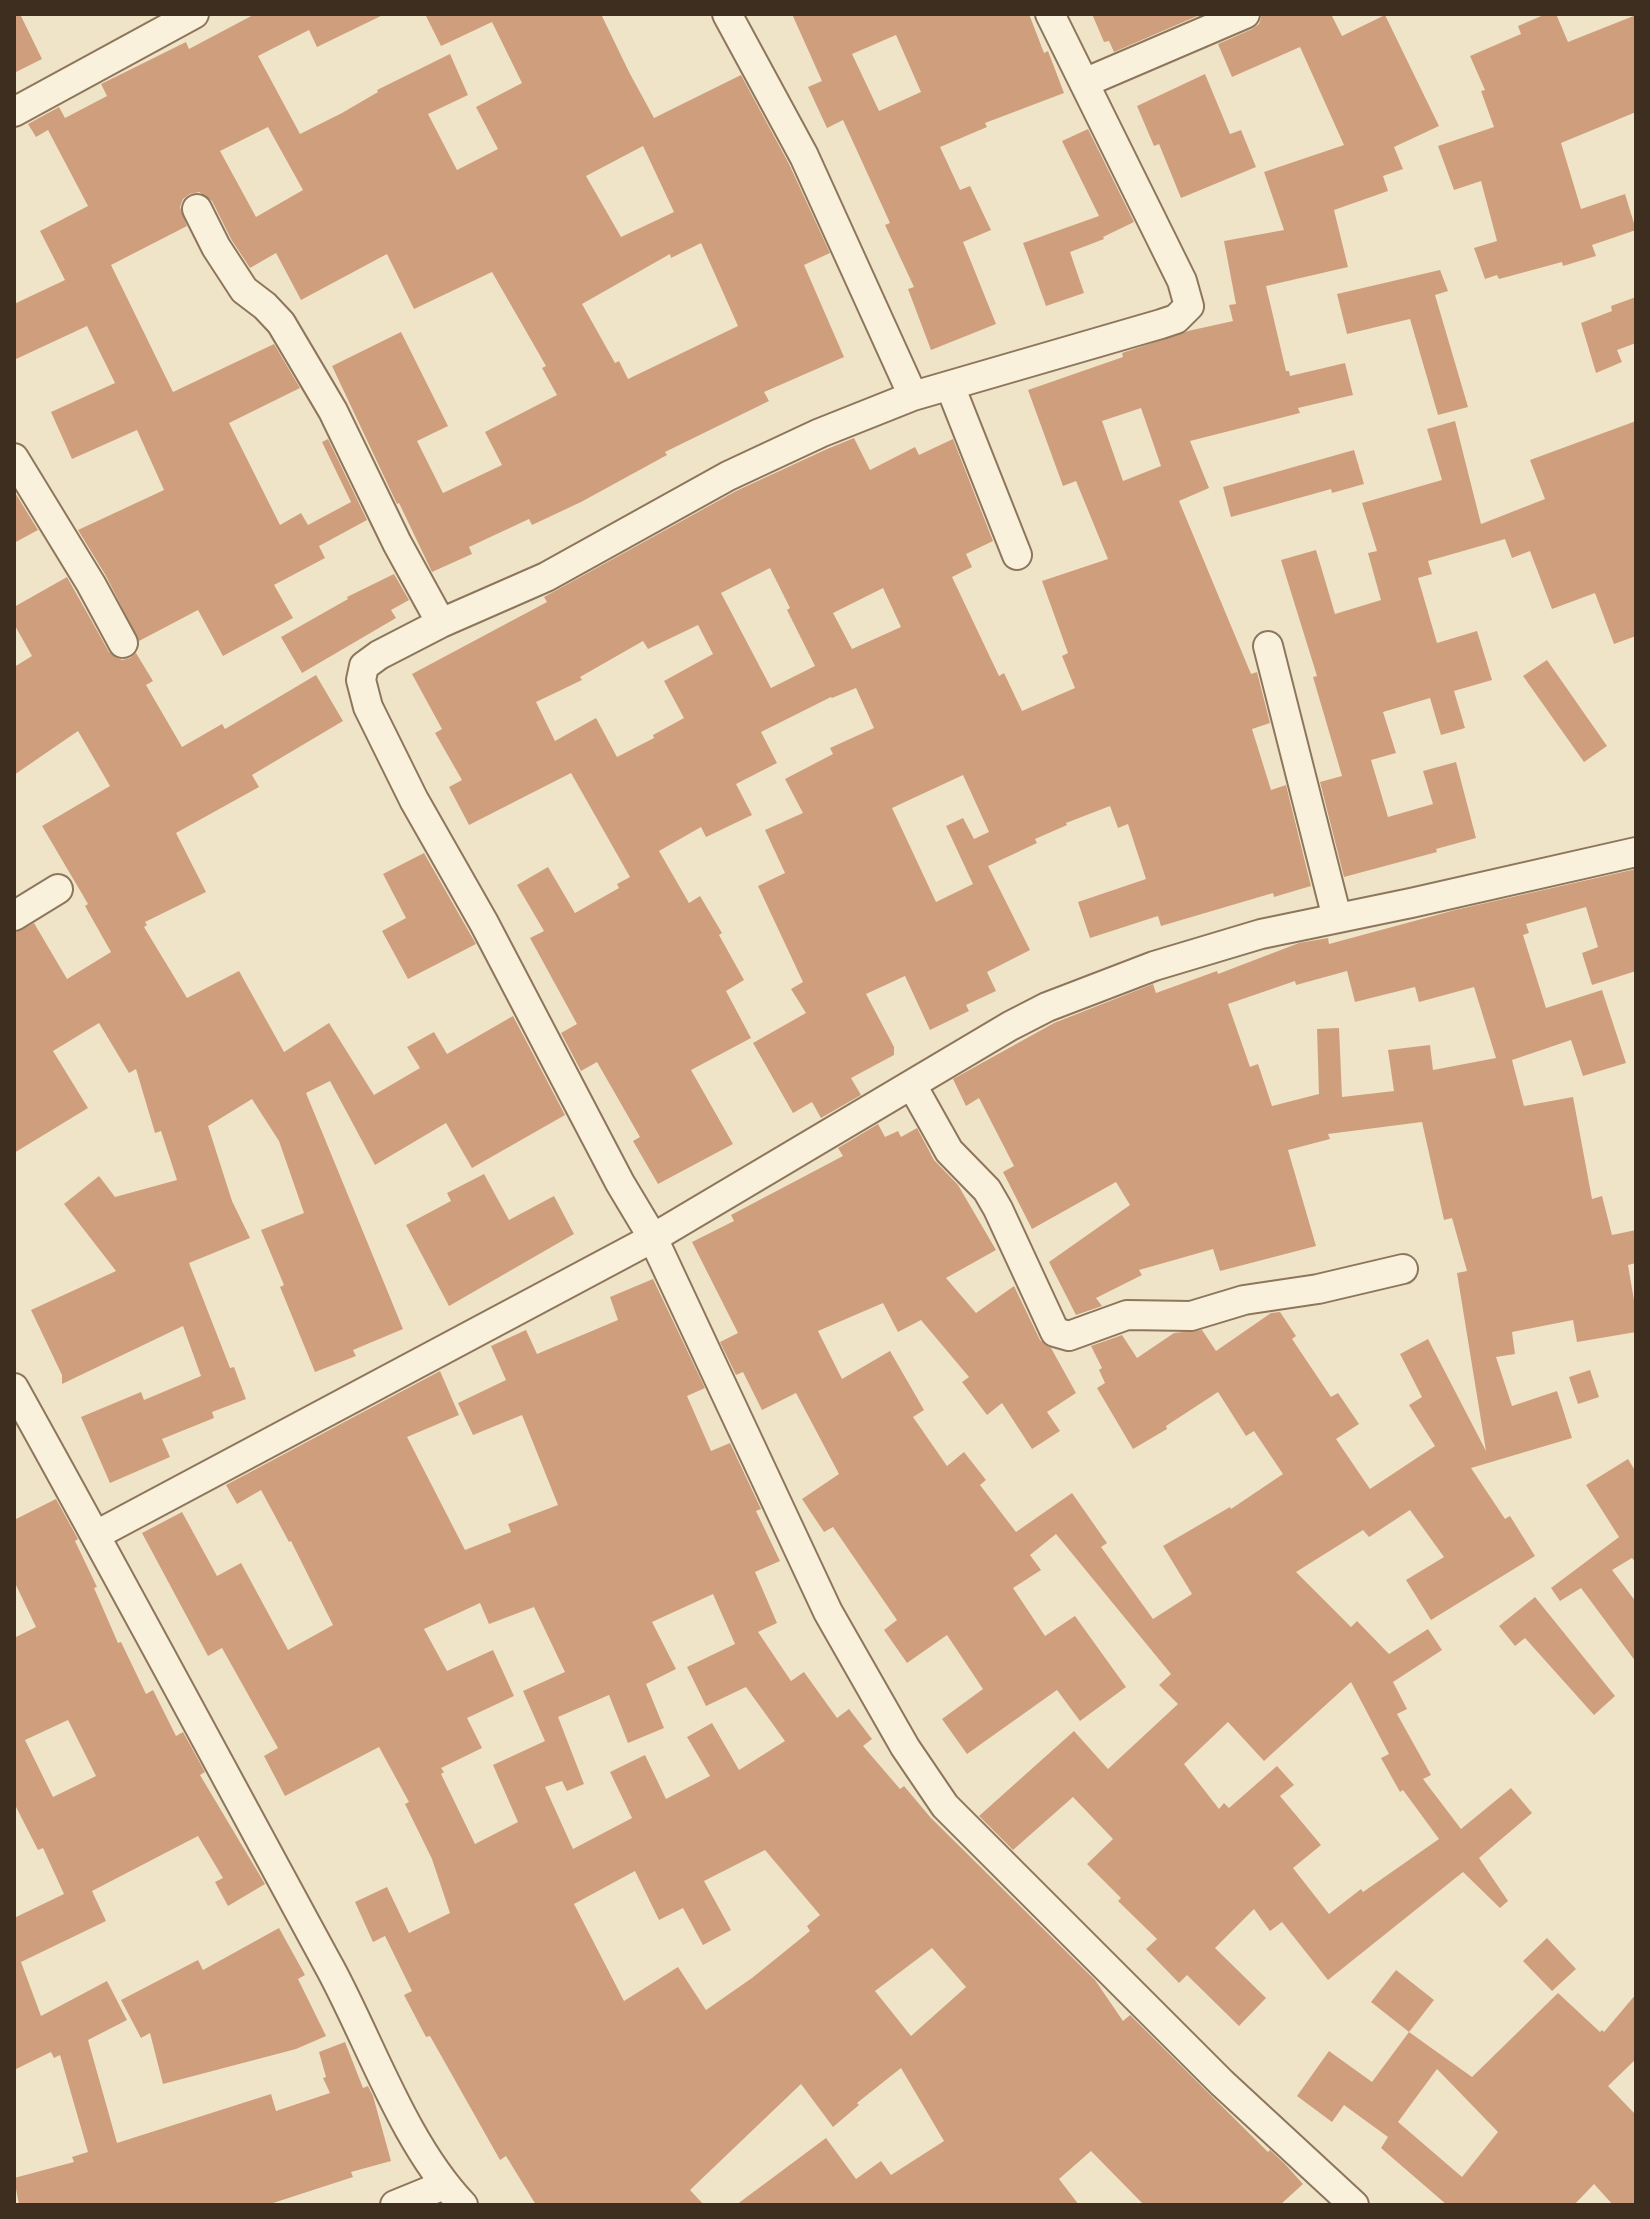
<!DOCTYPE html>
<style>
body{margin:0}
#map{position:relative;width:1650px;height:2219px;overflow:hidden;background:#f0e4c8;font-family:Georgia,serif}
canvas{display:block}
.frame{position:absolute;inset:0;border:16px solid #3d2e20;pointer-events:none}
</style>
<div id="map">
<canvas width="1650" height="2219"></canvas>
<div class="frame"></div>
</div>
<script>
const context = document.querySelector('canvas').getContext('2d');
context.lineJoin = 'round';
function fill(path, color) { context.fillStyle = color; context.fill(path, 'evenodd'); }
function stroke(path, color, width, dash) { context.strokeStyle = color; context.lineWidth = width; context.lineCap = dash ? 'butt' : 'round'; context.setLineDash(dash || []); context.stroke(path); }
fill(new Path2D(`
 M14 14H20L42 59 14 73Z
 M255 14H385L317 47 309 30 258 56 300 134 342 113 378 92 377 90 450 54 468 95 428 114 457 170 498 149 476 107 522 83 492 22 441 46 425 14H601L629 72 654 118 741 75 789 164 830 253 804 265 844 357 764 392 769 401 665 452 667 455 581 502 532 525 529 519 469 547 472 554 432 572 399 503 397 504 332 366 401 332 448 426 417 441 443 493 502 465 485 432 557 395 542 368 546 366 492 272 414 309 387 254 301 300 276 253 250 268 231 239 212 201 199 192 190 194 183 199 180 207 187 226 111 265 173 392 274 344 300 388 229 423 280 525 301 513 308 525 351 502 322 442 328 439 367 520 319 546 325 558 274 585 293 618 223 656 198 610 139 641 106 576 78 530 164 490 137 430 72 459 51 412 115 383 87 326 14 360V304L65 280 40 231 88 206 48 130 36 137 28 124 59 107 65 118 107 96 101 84 186 42 189 49ZM268 127 303 190 256 217 220 151ZM643 146 674 212 621 237 586 176ZM701 243 738 326 628 379 619 361 615 363 582 304 670 254 671 258Z
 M792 14H1029L1044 53 1048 51 1064 93 985 123 987 127 940 147 960 190 970 186 991 230 963 242 996 324 931 350 908 289 914 287 885 225 890 223 843 120 827 128 808 87 822 81ZM896 35 921 92 879 111 852 54Z
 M1092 14H1202L1114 52 1109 41 1104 42Z
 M1262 14H1331L1342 36 1385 15 1439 126 1394 147 1403 169 1383 176 1388 191 1334 210 1348 267 1266 286 1286 371H1289L1290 376 1345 363 1353 395 1298 408 1300 413 1190 441 1209 488 1179 501 1251 674 1257 672 1270 723 1252 729 1271 790 1286 785 1311 886 1274 897 1273 893 1161 926 1158 916 1090 938 1078 902 1146 879 1128 824 1118 828 1110 806 1066 823 1067 825 1035 839 1037 843 988 866 1030 950 987 972 996 991 966 1005 969 1011 930 1030 905 976 866 994 894 1047V1055L851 1078 861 1095 821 1118 812 1102 793 1113 753 1043 806 1013 791 989 803 982 758 886 785 873 765 830 803 813 785 779 833 754 830 748 874 728 856 688 832 698 831 697 761 732 777 763 736 784 752 815 706 837 701 827 659 851 689 903 700 896 722 933 719 935 744 980 726 991 751 1038 691 1070 733 1144 658 1184 633 1141 640 1137 597 1062 581 1071 561 1033 577 1024 530 938 544 931 517 885 548 867 575 913 619 888 617 884 630 877 571 773 469 825 449 787 462 780 435 733 442 729 412 674 547 602 544 597 736 491 827 449 854 438 870 470 915 447 919 455 953 439 993 541 966 554 972 567 952 577 999 676 1004 673 1022 711 1075 688 1062 656 1068 653 1042 581 1108 559 1076 481 1063 486 1028 390 1123 357 1122 353 1188 331 1233 321 1229 305 1236 304 1224 241 1284 230 1264 172 1344 145 1300 47 1232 77 1218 44 1252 29 1259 24ZM1141 408 1161 466 1123 481 1102 421ZM770 568 790 608 787 610 815 666 771 688 721 593ZM883 588 901 627 852 649 833 613ZM698 625 713 654 664 681 684 718 653 735 654 738 617 757 596 718 555 741 536 702 582 680 580 677 643 641 648 649ZM963 775 989 832 974 839 963 818 946 826 973 884 936 902 892 808Z
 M1546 14H1556L1568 42 1636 15V112L1561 143 1581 209 1625 194 1636 230 1592 245 1596 256 1563 266 1562 262 1499 279 1497 275 1485 279 1474 248 1497 241 1481 181 1454 190 1438 146 1494 127 1481 91 1485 90 1470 56 1521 34 1518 26Z
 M1205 74 1230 134 1241 130 1256 167 1181 198 1159 144 1154 146 1137 106Z
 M1088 129 1134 222 1103 237 1104 239 1070 252 1084 293 1046 306 1023 243 1099 216 1062 141Z
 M1440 270 1448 291 1435 295 1468 407 1438 415 1410 319 1347 334 1337 294Z
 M1636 297V343L1617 350 1622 362 1596 373 1581 323 1612 311 1611 306Z
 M1455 421 1481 524 1545 499 1530 460 1636 421V636L1614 644 1595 593 1552 609 1530 551 1512 558 1505 539 1428 561 1432 574 1418 578 1437 643 1477 631 1492 680 1454 691 1465 728 1441 735 1430 698 1383 712 1396 753 1371 760 1388 817 1433 804 1423 771 1456 762 1476 838 1436 849 1437 852 1344 877 1320 782 1342 776 1313 677 1317 676 1281 560 1316 550 1335 614 1381 600 1368 553 1377 551 1362 503 1442 480 1427 429Z
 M1354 450 1364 484 1332 493 1331 489 1231 517 1223 487Z
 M14 491 38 530 14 543Z
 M394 574 409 600 391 610 396 618 302 673 281 637 348 599 347 597Z
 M67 577 109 652 122 660 130 658 136 653 153 681 146 685 182 747 222 724 225 729 316 675 343 721 252 775 259 787 176 833 206 892 145 922 147 925 144 927 187 998 239 971 284 1052 329 1023 374 1095 420 1068 407 1047 434 1032 447 1054 513 1016 565 1115 472 1168 446 1123 375 1165 330 1081 306 1093 403 1329 353 1350 356 1356 315 1372 280 1287 284 1285 261 1230 304 1213 279 1141 252 1099 208 1126 232 1201 250 1238 189 1263 230 1368 234 1367 246 1399 212 1412 214 1418 162 1439 170 1457 110 1483 81 1417 141 1392 144 1400 201 1376 183 1326 62 1384V1375L31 1310 116 1271 64 1204 99 1176 115 1197 177 1180 161 1131 155 1133 136 1069 129 1073 99 1023 53 1051 88 1108 14 1153V933L34 923 67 979 111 952 85 906 88 904 42 826 110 786 78 731 14 775V667L32 656 14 624V607Z
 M1547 660 1607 746 1584 762 1523 676Z
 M424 853 476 944 408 979 382 931 406 918 383 874Z
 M1636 869V971L1592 985 1582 953 1598 947 1586 907 1526 924 1529 933 1523 935 1546 1008 1602 990 1626 1063 1583 1076 1571 1040 1512 1060 1524 1106 1573 1097 1592 1199 1602 1196 1612 1235 1636 1230V1263L1628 1265 1636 1312V1332L1577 1342 1573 1320 1512 1332 1515 1354 1496 1357 1512 1406 1557 1391 1572 1438 1471 1468 1505 1519 1510 1516 1535 1556 1431 1620 1406 1580 1444 1557 1410 1510 1369 1537 1363 1530 1296 1572 1351 1627 1357 1621 1389 1654 1428 1629 1442 1650 1393 1682 1407 1709 1397 1714 1431 1775 1423 1779 1461 1829 1511 1788 1532 1813 1479 1858 1508 1901 1500 1908 1463 1872 1328 1980 1282 1922 1270 1931 1254 1909 1215 1948 1266 1998 1239 2026 1187 1975 1179 1983 1146 1949 1157 1939 1118 1901 1121 1898 1087 1864 1113 1839 1073 1797 1013 1850 979 1816 1074 1731 1108 1769 1178 1704 1159 1685 1171 1674 1056 1534 1030 1555 1041 1570 1013 1588 1045 1636 1075 1616 1126 1687 1080 1721 1057 1690 967 1754 942 1719 983 1689 947 1635 907 1663 884 1630 897 1620 833 1527 824 1532 802 1499 839 1474 796 1393 762 1410 743 1372 736 1375 720 1342 738 1333 692 1242 734 1221 731 1215 843 1156 838 1148 878 1124 885 1137 898 1131 901 1137 917 1128 934 1160 958 1185 996 1250 946 1278 976 1313 1014 1286 1040 1340 1051 1348 1076 1393 1047 1412 1060 1431 1032 1449 1002 1403 987 1415 962 1382 969 1377 921 1320 898 1332 883 1303 818 1331 842 1379 890 1351 924 1410 913 1417 947 1466 964 1452 986 1480 980 1485 1016 1532 1072 1493 1107 1543 1101 1547 1153 1619 1192 1594 1163 1546 1230 1507 1231 1509 1283 1474 1254 1431 1246 1436 1218 1392 1166 1426 1167 1429 1133 1449 1097 1388 1105 1383 1099 1370 1102 1368 1091 1346 1122 1335 1137 1358 1174 1333 1202 1330 1216 1351 1271 1313 1280 1312 1296 1336 1292 1339 1331 1397 1338 1393 1359 1424 1336 1439 1370 1489 1435 1446 1409 1405 1422 1397 1400 1354 1428 1339 1486 1451 1457 1273 1467 1271 1452 1218 1444 1220 1422 1122 1328 1134 1330 1139 1288 1150 1316 1246 1220 1271 1213 1249 1139 1270 1142 1275 1096 1298 1102 1306 1076 1315 1049 1262 1130 1205 1116 1182 1032 1229 1003 1172 1014 1166 979 1098 966 1106 953 1079 1054 1023 1153 984 1156 993 1217 971 1218 974 1299 943 1328 938 1329 944 1455 910ZM1347 971 1355 1002 1415 987 1419 1002 1474 987 1496 1058 1433 1070 1430 1045 1388 1050 1394 1091 1342 1097 1339 1028 1317 1029 1319 1094 1272 1106 1258 1064 1250 1067 1228 1004 1295 981 1296 985ZM1351 1682 1389 1754 1381 1758 1400 1792 1403 1790 1439 1839 1363 1892 1361 1889 1329 1914 1293 1868 1321 1845 1280 1796 1294 1785 1277 1766 1229 1808 1224 1803 1219 1809 1184 1764 1228 1722 1264 1761Z
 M484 1174 509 1220 554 1196 574 1234 449 1306 406 1225 451 1201 447 1193Z
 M653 1279 705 1388 687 1396 711 1451 730 1443 761 1509 756 1511 780 1561 755 1572 777 1623 758 1632 791 1681 804 1672 837 1718 849 1709 872 1739 863 1746 900 1789 904 1786 931 1818 1095 1980 1123 2021 1130 2015 1268 2152 1270 2150 1285 2164 1303 2184 1280 2205H1144L1091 2151 1059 2179 1079 2205H736L826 2138 856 2179 881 2161 891 2175 944 2141 901 2068 857 2103 859 2105 833 2127 801 2084 690 2190 704 2205H536L506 2156 500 2160 430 2036 426 2037 404 1995 412 1991 385 1936 373 1942 355 1902 387 1887 409 1933 450 1913 432 1859 405 1804 409 1802 379 1747 285 1796 264 1756 278 1748 222 1648 208 1656 142 1533 182 1512 217 1576 241 1563 288 1650 333 1625 291 1541 289 1542 261 1490 237 1504 226 1485 440 1371 459 1415 407 1437 465 1550 511 1532 508 1524 558 1505 522 1415 473 1435 458 1403 506 1380 491 1346 526 1330 537 1354 618 1320 610 1297ZM713 1594 735 1644 687 1667 706 1706 746 1687 785 1741 739 1770 712 1723 687 1737 710 1776 666 1799 645 1755 610 1772 632 1818 573 1849 545 1787 562 1781 567 1791 584 1784 558 1717 609 1695 628 1743 664 1728 646 1684 676 1669 652 1622ZM480 1603 489 1624 534 1607 565 1672 523 1691 545 1741 493 1765 518 1822 475 1844 441 1774 444 1772 441 1768 482 1748 467 1718 514 1696 493 1650 447 1671 424 1629ZM765 1850 820 1915 807 1926 810 1931 752 1978 706 2010 678 1967 624 2001 574 1904 635 1871 659 1920 683 1908 703 1945 731 1930 704 1881ZM932 1948 966 1987 911 2036 875 1991Z
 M1590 1370 1599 1397 1578 1404 1569 1377Z
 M1628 1459 1636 1472V1563L1632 1558 1612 1570 1636 1602V1662L1581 1588 1560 1601 1551 1588 1619 1537 1586 1485Z
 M56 1499 78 1539 75 1541 97 1587 94 1588 118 1643 121 1642 146 1694 153 1690 176 1736 183 1732 205 1772 200 1775 265 1884 228 1906 215 1882 223 1878 198 1836 92 1891 106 1921 21 1962 41 2016 107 1981 127 2020 88 2040 117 2143 271 2094 276 2111 330 2093 323 2078 326 2077 319 2052 345 2042 363 2088 368 2086 373 2096 391 2161 351 2172 353 2177 267 2205H19L14 2178 74 2162 72 2157 88 2152 60 2055 54 2058 51 2052 14 2070V1918L64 1894 43 1848 38 1850 14 1803V1638L36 1627 14 1581V1520ZM68 1720 96 1776 53 1797 25 1740Z
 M1535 1597 1615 1696 1594 1715 1525 1638 1515 1646 1499 1626Z
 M279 1928 305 1975 298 1979 326 2036 296 2049 163 2084 150 2033 141 2038 121 2000 198 1960 203 1970Z
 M1547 1938 1576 1969 1552 1991 1523 1961Z
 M1396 1970 1434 2000 1409 2032 1371 2002Z
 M1558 1993 1600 2032 1602 2030 1604 2032 1636 1994V2059L1608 2086 1636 2115V2205H1613L1594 2184 1574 2205H1447L1381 2148 1388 2137 1344 2105 1332 2122 1297 2096 1329 2051 1372 2082 1409 2032 1472 2077ZM1437 2069 1498 2132 1462 2177 1398 2122Z`), '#cf9f7d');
const minor = new Path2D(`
 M727 14 804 156 913 396
 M1050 14 1182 281 1189 306 1176 319 1161 324 913 396 820 433 728 476 546 577 441 623 379 655 364 666 361 680 368 707 414 800 484 923 620 1183 653 1238 828 1612 905 1747 945 1806 1222 2083 1354 2205
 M1084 83 1245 14
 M14 112 194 14
 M197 209 216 247 244 290 265 306 281 323 333 411 397 543 441 623
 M950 386 1017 555
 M14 458 91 584 123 643
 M1268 646 1337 918
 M14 916 58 889
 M912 1085 949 1151 987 1190 998 1209 1055 1332 1069 1336 1127 1315 1191 1316 1244 1300 1318 1289 1403 1269
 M14 1388C121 1580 225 1775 330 1968 371 2044 404 2143 463 2205
 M96 1535 653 1238 1010 1026 1047 1007 1154 966 1261 934 1411 903 1636 852
 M395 2205 444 2185`);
stroke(minor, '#8d765c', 32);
stroke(minor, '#faf1dc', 28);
</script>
